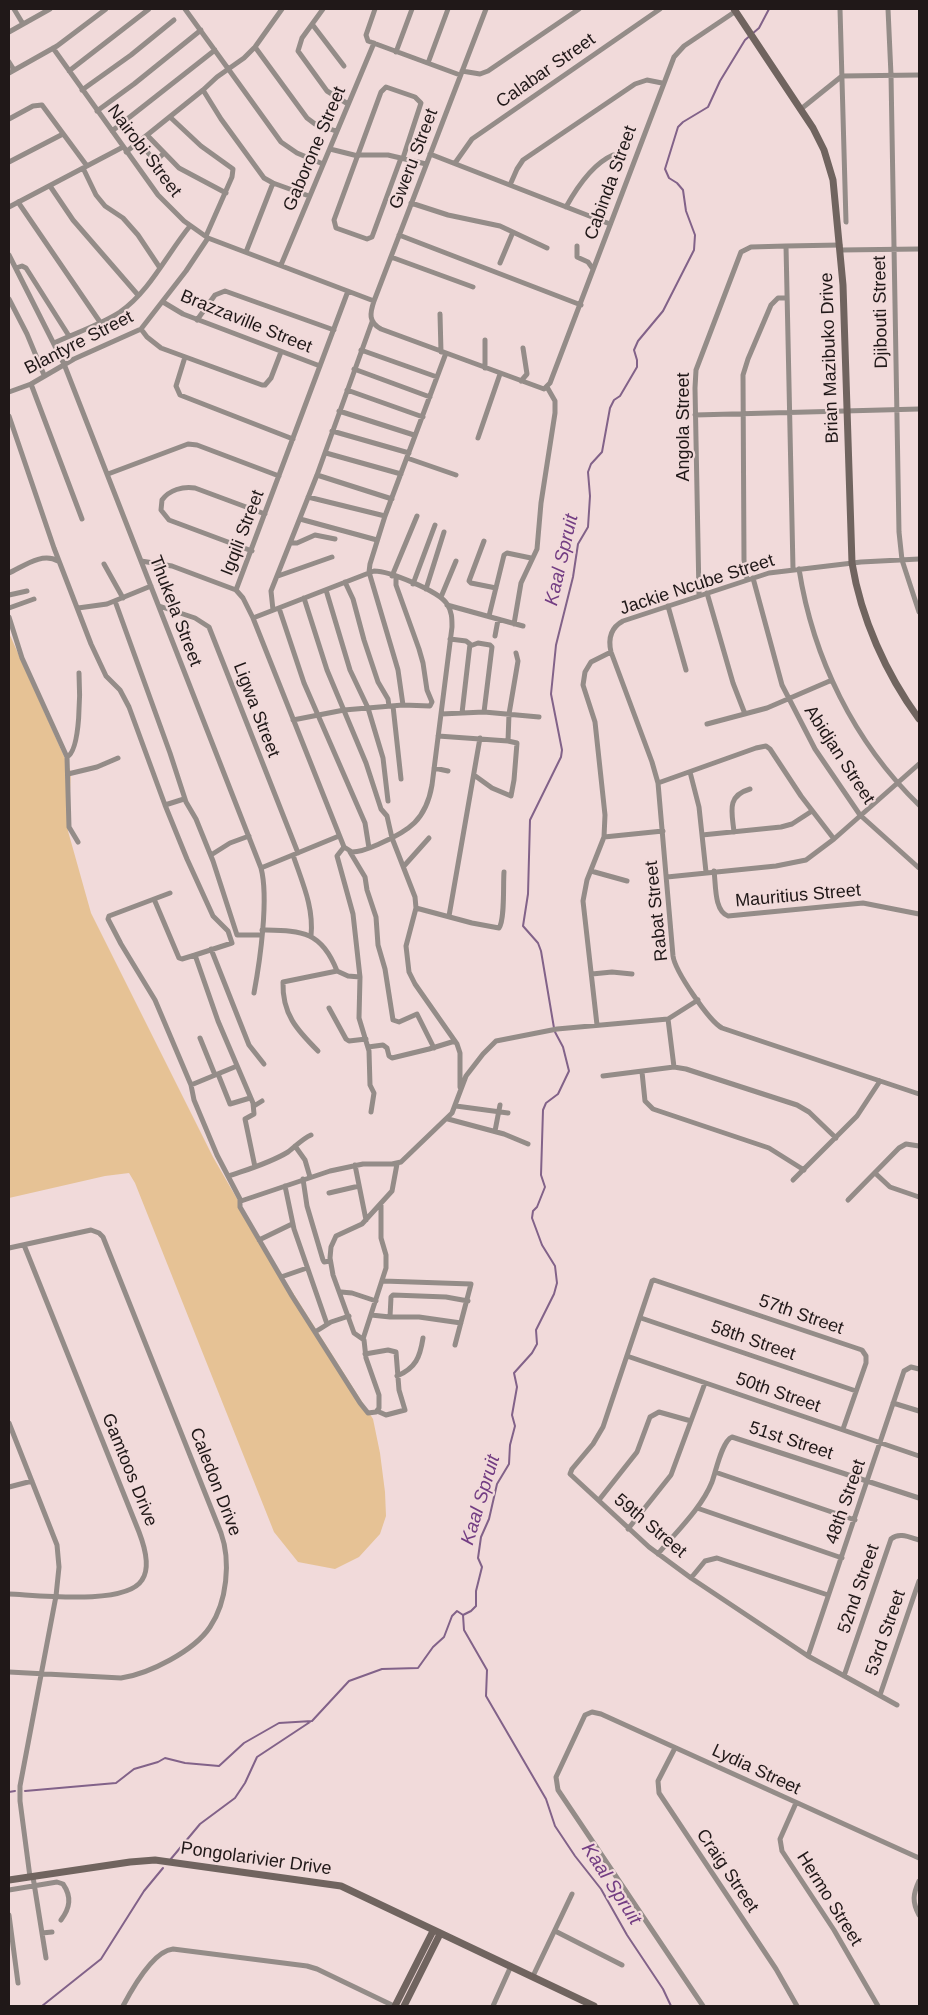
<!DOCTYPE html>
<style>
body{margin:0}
#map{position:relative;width:928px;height:2015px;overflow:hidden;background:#f1dada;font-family:Helvetica,sans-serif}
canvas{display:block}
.frame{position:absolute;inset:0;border:10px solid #201818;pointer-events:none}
</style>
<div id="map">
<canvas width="928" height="2015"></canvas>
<div class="frame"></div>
</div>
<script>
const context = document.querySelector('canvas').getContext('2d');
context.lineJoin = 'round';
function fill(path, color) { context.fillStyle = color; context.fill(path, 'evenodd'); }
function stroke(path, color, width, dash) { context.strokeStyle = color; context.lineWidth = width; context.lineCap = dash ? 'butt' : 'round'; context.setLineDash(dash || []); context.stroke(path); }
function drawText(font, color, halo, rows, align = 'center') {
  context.font = font + ' Helvetica,sans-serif'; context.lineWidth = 4.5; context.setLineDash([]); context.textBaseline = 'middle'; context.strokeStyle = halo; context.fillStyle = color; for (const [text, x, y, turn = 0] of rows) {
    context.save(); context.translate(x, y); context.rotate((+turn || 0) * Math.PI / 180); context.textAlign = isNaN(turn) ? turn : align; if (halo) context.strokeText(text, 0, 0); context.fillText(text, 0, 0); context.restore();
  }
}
fill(new Path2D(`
 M9 633 71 772 68 831 91 913 213 1157 271 1258 373 1419 380 1453 385 1492 386 1516 380 1534 359 1557 335 1569 298 1562 274 1532 135 1183 129 1173 105 1176 9 1198Z`), '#e6c295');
stroke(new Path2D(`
 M554 1028 541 951 538 943 523 926 528 894 530 820 561 757 562 750 551 694 556 645 573 577 578 544 588 527 590 496 588 472 591 464 602 452 610 408 614 400 620 396 637 367V360L634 350 638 341 663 311 694 250 695 235 686 211 683 190 677 183 669 178 665 169 678 127 683 122 708 107 720 81 745 40 759 28 769 9
 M463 1615 471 1611 476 1606V1591L482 1567 478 1558 481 1537 489 1519 497 1484 509 1464 510 1445 515 1426 512 1415 517 1387 514 1373 532 1353 537 1344 536 1330 554 1294 557 1283 555 1266 542 1245 532 1218 533 1211 537 1207 545 1187 541 1175 543 1110 546 1103 558 1094 569 1071 563 1047 555 1032
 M463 1615 464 1630 487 1670 486 1696 546 1799 555 1826 575 1856 601 1889 627 1935 663 1989 671 2006
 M25 1791 116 1783 134 1769 158 1762 165 1758 185 1763 219 1766 244 1743 279 1723 312 1721 349 1681 382 1669 418 1668 433 1647 444 1637 452 1616 457 1611 463 1615
 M9 1792 15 1791
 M170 1860 200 1824 235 1798 245 1783 257 1757 310 1722
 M42 2006 101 1959 144 1891 163 1868`), '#826289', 2);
stroke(new Path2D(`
 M14 9 23 24
 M185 9 281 142 297 153 323 164
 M323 9 302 38 298 51 327 91 348 104
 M375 9 366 35 368 41 460 75
 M486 9 374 301C370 313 368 322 381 329L544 389 550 383 674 57 684 46 736 11
 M840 9 846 222
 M888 9 891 75 899 532 902 560 919 612
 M312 24 344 66
 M9 32 50 9
 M255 47 307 118 315 124 336 131
 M53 48 158 195 184 221 208 238 374 301
 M396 52 412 9
 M9 62 14 70
 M428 63 448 9
 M69 71 149 9
 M462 71 480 74 488 71 579 9
 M9 73 57 46 106 9
 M82 90 131 55 174 20
 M203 90 221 119 264 178 273 183 309 196
 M801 109 842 76 919 75
 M97 111 134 84 201 30
 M170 117 201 146 233 169 232 177 206 236
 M9 119 33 106 42 105 87 166
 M112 131 215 50
 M147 135 179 168 226 193
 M139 142 154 160H157L164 153
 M330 149 358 156
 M126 152 203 90 217 77 244 58 255 47 282 9
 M430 154 610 224
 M358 155H388L426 164
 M401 158 372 237 367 239 336 228 334 220 381 92 386 87 415 97 421 103 403 158
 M9 162 63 134
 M455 163 472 139 660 9
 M83 168 96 195 105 206 123 218 138 235 160 268
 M510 185 517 169 523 160 635 84 647 80 662 83
 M50 186 73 220 138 295
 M18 202 100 322
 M411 203 448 215 500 226 547 248
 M9 207 123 147
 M566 207C576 189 592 164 613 155L623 157
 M399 235 581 305
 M577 246V257L588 262 593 269
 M841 250 919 249
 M246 252 273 183
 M9 255 64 364 261 868C269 898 260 961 254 993
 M391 257 473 287
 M500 263 513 232
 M281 265 374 43
 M16 268 22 266 26 268 69 336
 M9 299 27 334 44 375
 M163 302 183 314 320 366
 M440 314 441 352
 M197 320 215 295 225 291 334 330
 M141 329 147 337 161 348 262 385H265L271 378 281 352
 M54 343C75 333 100 325 120 312 150 291 167 254 190 226
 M361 350 437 377
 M185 357 176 386 180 395 293 439
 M485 368V340
 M354 369 430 397
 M521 381 527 374 523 348
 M31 384 82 519
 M347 390 423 417
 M9 392 31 384 74 359 141 329 186 271 208 238
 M339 411 414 435
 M695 415 919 409
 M9 416 54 548 91 644 106 676 120 690 129 707 165 805 187 859 213 916 228 931 232 943 195 955
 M332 431 409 453
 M478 438 500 374
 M326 453 401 474
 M407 458 456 475
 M108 474 188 444 197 445 279 476
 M317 475 392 499
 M308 497 385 516
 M300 519 377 540
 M484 541 469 581 471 583 496 588
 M291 543H297L315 535 335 539
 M252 551 169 520 161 510 162 500C169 490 183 486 195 488L265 514
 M919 559 861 562 769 573 623 621C610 628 608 639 611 652L652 762 658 783 673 956C675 971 709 1021 722 1028L919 1094
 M141 561 172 566 236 590
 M104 564 123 598
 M793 569 786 246 840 245
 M799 569C813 658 854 742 919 805
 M9 573C24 566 42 552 58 561
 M278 576 332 557
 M392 576 417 516
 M753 578 782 685 815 749 860 815 919 868
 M747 580 744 560 743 375 748 359 771 305 778 298H787
 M345 582 353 599 364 640 378 682 388 699 389 706
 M413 584 435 525
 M426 589 444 532
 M326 590 350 670 368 708 383 758 388 801
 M707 593 733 683 745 714
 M9 595 27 591
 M699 595 695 388 696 370 741 252 751 247 786 246
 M441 597 456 561
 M304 598 327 670 366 763 381 809 387 816 392 838 415 897 416 908 406 946 409 972 415 984 457 1044 460 1053V1087
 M115 601 170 753 186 802 196 819 213 861 237 935H261
 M447 605 523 626
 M159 606 195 618 209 627 298 853
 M668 606 686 670
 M9 608 34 599
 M78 608 107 604 151 586
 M279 608 304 683 365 823 369 848
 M273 610 271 591 317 475 372 322
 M489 616 504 555 507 553 531 558
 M9 617 22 658 67 757C81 750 80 689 79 673
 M253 618 374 571C389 571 439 591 447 604 452 611 452 619 452 627L432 785C426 820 409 831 379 844 370 848 362 852 352 852L344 847 253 618 243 598 236 590 348 291
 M514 624 521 583 537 549 541 503 555 413V401L547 387
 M495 636 498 620
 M450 639 466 641 470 644 462 713
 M470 646 478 643 490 645 492 647 484 712
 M403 705 398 670 369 572 370 564 385 516 446 353
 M393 706 401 779
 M441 714 484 712 539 717
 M293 720 344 710 403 705 430 706 432 702 427 690 423 663 419 649 396 585V577
 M707 724 767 708 832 680
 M438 736 508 741 517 743 514 780 511 796 492 788 474 775
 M508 741 509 714 518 661 516 653
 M67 757 69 827 78 842
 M434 768 448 771
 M690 772 699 807 706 872
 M68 774 97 767 118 758
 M658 783 756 748 766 746 770 749 801 796 834 839
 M165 805 184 799
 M734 832C732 812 726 796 750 789
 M702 835 781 827 792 824 812 811
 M604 837 663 831
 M344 847 337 856 353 914 360 977 359 1018 369 1051 370 1085 374 1093 371 1112
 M350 852 365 877 367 890 376 917 378 945 385 969 393 1020 399 1022 417 1014 434 1048
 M211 855 230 843 249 836
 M293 855C302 882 314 907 311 936
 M404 866 429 838
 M261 868 339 836
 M591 871 627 881
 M714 871C716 885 714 911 728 916L863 903 919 914
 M667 877 776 866 806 860 834 839 919 764
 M170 893 109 916 108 919 121 944 155 1000 191 1085 194 1100 217 1155 241 1201 330 1171 363 1164H392L401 1162 452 1113 466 1076 483 1054 496 1041 557 1029 668 1019 698 1000
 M154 899 179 958 182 959 195 955 218 1021 253 1103 254 1114 245 1119 255 1167
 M416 908 472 923 499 928C505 920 503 884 504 872
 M449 916 480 738
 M262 930C301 931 321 930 337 971
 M211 949 249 1045 264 1064
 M592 974 612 972 632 974
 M329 1008 346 1039 349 1041 366 1039
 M668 1019 674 1067
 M597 1025 583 901 587 880 604 837 605 815 595 722 583 685 585 672 591 662 611 652
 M200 1038 215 1075
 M368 1047 383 1045 387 1048 389 1056 392 1058 429 1049 455 1041
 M318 1051C297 1030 282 1014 283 982L337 971 348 976 360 977
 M642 1072 645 1101 653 1109 769 1148 804 1170
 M218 1074 230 1104 250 1098
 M603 1076 674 1067 686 1069 797 1105 809 1112 836 1138
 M191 1085 237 1066
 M254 1106 262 1101
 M456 1106 508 1113
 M448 1119 504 1134 528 1144
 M495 1131 500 1105
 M295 1146 305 1160 310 1177
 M355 1165 366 1220
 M875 1173 890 1187 919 1197
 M229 1176C249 1169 270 1163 288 1152 296 1146 302 1139 311 1135
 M303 1179 307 1206 323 1260 324 1262 330 1261
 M793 1180 857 1116 880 1081
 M285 1186 294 1229 327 1324
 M329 1193 359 1186
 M240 1200V1207L292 1296 360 1403 368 1413 376 1412 379 1408V1395L366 1358 364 1340 354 1333 333 1275 330 1258 331 1247 336 1236 362 1224 392 1191 397 1164
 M848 1200 899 1148 906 1144 919 1146
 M259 1240 292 1224
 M9 1248 91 1230 99 1233 103 1237 221 1533C231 1561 227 1602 210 1627 194 1651 149 1674 121 1678L9 1672
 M281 1277 307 1268
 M383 1281 471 1284 455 1345
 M341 1292 352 1293 376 1301
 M371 1315 390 1317H419L461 1323
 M390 1317 391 1297 393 1295 446 1297 468 1301
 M641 1318 856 1391
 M315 1332 331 1322 349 1316
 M363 1339 386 1268V1255L381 1238V1203
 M365 1354 388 1350 396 1352 399 1390 405 1410 386 1415 377 1411
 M627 1356 919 1456
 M397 1376C416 1368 420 1357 423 1338
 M893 1403 919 1411
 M9 1423 57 1545 59 1567 56 1596 20 1786V1801L30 1877
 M843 1429 866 1363V1356L862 1350 654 1280 652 1281 603 1427 593 1444 572 1469 570 1474 649 1547 691 1578 808 1656 897 1705
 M715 1472 855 1520
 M9 1487 32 1481
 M599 1500 637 1452 650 1417 659 1412 691 1421
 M697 1508 842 1558
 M628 1529 671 1475 705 1383
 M658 1554C676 1532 701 1509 712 1482 716 1471 722 1441 732 1437L919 1498
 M691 1578 705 1561 717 1558 828 1595
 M9 1594C36 1595 126 1606 142 1580 151 1567 144 1545 139 1532L24 1245
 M808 1656 904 1371 911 1367 919 1369
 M844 1676 891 1539C899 1532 909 1537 919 1540
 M880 1695 919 1581
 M675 1748 658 1781 659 1793 776 1969 797 2006
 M796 1803 780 1839 782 1851 834 1930 878 2006
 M33 1877 46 1958
 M919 1881C913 1894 912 1902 919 1915
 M9 1890 57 1882 63 1884C72 1897 70 1908 61 1920
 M9 1915 18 1983
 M555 1931 622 1965
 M42 1933 52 1932
 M533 1976 572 1894
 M123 2006C132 1989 153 1951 173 1949L307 1966 317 1969 394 2006
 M493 2006 511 1966
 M703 2006 558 1790 556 1777 585 1715 592 1712 601 1714 919 1858`), '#948c88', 5);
stroke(new Path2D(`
 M734 9 813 128 824 150 833 180 843 285 852 563C861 618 886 674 919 719
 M9 1880 130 1862 155 1860 341 1886 594 2006
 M395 2006 433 1931
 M404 2006 440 1934`), '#70645f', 7);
drawText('18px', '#201818', '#f1dada', [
 ["Calabar Street",546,71,-35],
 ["Gaborone Street",315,149,-67],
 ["Nairobi Street",144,151,53],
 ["Gweru Street",414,159,-69],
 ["Cabinda Street",611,183,-70],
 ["Djibouti Street",881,312,-91],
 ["Brazzaville Street",246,322,22],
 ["Blantyre Street",79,343,-27],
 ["Brian Mazibuko Drive",830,358,-92],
 ["Angola Street",684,427,-90],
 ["Igqili Street",243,533,-69],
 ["Jackie Ncube Street",697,585,-18],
 ["Thukela Street",175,611,69],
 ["Ligwa Street",256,710,69],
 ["Abidjan Street",839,755,57],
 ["Mauritius Street",798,896,-5],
 ["Rabat Street",657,911,-96],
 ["57th Street",801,1315,19],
 ["58th Street",753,1341,19],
 ["50th Street",778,1393,19],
 ["51st Street",791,1441,18],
 ["Gamtoos Drive",129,1470,68],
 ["Caledon Drive",215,1482,69],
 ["48th Street",846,1502,-71],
 ["59th Street",650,1526,40],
 ["52nd Street",859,1589,-71],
 ["53rd Street",886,1633,-71],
 ["Lydia Street",756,1770,25],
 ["Pongolarivier Drive",256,1859,8],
 ["Craig Street",727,1871,56],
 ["Hermo Street",829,1899,58]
]);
drawText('italic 19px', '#733d83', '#f1dada', [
 ["Kaal Spruit",562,560,-77],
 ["Kaal Spruit",481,1500,-73],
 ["Kaal Spruit",611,1884,57]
]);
</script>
